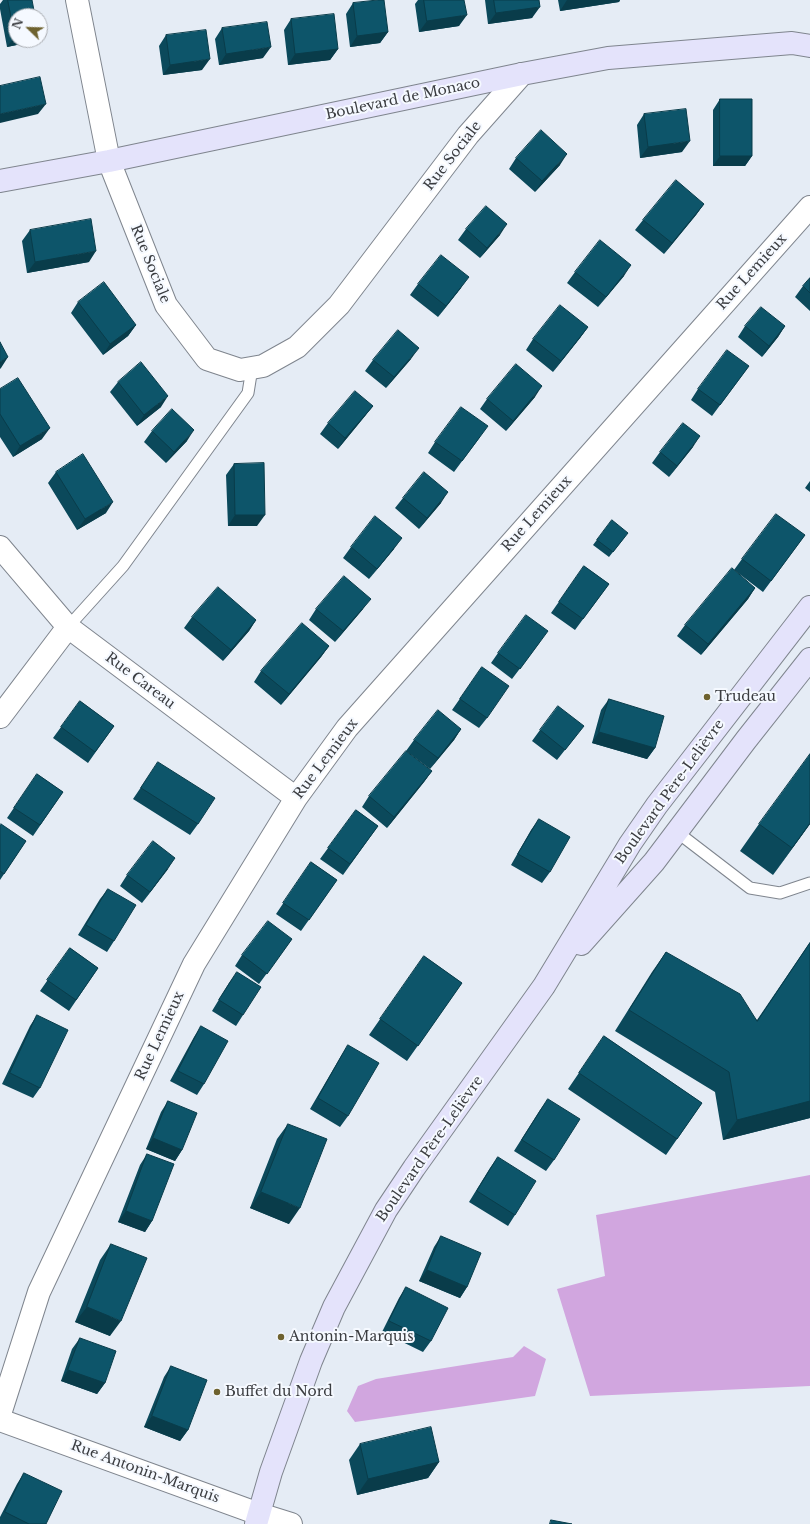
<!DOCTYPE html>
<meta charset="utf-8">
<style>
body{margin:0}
#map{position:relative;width:810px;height:1524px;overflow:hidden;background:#e5ecf5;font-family:"Libre Baskerville",serif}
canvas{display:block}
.north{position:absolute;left:8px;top:8px;width:40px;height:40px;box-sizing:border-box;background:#f5f9ff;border:1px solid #abaeb3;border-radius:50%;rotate:293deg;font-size:11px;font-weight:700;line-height:16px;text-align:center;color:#3b3d41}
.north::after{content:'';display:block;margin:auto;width:14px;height:18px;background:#6e622f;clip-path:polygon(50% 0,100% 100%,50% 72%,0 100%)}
</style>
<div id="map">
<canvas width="810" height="1524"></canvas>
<div class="north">N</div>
</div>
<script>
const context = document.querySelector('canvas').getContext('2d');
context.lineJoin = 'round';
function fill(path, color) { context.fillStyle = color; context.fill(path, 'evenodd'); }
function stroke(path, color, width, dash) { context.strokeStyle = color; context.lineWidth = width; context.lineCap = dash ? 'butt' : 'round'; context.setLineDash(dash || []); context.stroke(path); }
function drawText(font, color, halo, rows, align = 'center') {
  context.font = font + ' "Libre Baskerville",serif'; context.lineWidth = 4; context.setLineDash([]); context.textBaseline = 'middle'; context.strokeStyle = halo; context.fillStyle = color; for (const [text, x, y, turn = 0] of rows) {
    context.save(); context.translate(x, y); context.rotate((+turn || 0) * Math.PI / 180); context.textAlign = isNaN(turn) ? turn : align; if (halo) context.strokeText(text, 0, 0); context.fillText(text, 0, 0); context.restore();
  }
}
fill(new Path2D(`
 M810 1175V1386L590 1396 557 1289 605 1276 596 1215Z
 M524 1346 546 1359 535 1396 355 1422 347 1411 358 1386 376 1379 513 1357Z`), '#d1a6df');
const lane = new Path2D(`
 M68 627 123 566 248 393 252 368
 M677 832 750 888 780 893 810 883`);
const street = new Path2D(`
 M77 0 109 161 166 305 207 359 240 370 263 366 297 347 339 305 468 135 522 74
 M0 547 68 627 296 798
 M0 717 68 627
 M0 1414 39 1292 194 964 296 798 347 728 810 207
 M0 1420 259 1514 291 1524`);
const secondary = new Path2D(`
 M0 181 109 161 522 74 608 58 792 43 810 46
 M581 944 654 862 746 740 810 659
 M256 1524 271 1472 311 1361 334 1307 386 1210 414 1168 544 986 630 844 657 805 810 607`);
stroke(lane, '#7f858e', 13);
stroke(street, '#7f858e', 24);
stroke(secondary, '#7f858e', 24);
stroke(lane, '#fff', 11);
stroke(street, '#fff', 22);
stroke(secondary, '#e4e3fb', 22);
fill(new Path2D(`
 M3 0H32L16 40H32L31 42 7 47 0 9V4Z
 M418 0H464L459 26 419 32 415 4Z
 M485 0H539L532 18 488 24Z
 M558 0H620L619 2 560 11Z
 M353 3 388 32 380 43 350 47 346 14Z
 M291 19 338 49 330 60 288 65 284 30Z
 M222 28 263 58 219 65 215 39Z
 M166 35 202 70 163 75 159 46Z
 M720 99 752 156 745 166H713V110Z
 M644 114 682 152 640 158 637 125Z
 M516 158 560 165 535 192 509 169Z
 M704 204 696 215 664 254 635 230 643 220Z
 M466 229 500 235 480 258 458 240Z
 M30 230 89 262 27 273 22 241Z
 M575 272 624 276 598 307 567 283Z
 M810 278V311L795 297 803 286Z
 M418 284 461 288 438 317 410 295Z
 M78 302 136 325 128 336 103 355 71 313Z
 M745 326H785L778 337 762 357 738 337Z
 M588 327 580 338 553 372 526 350 533 339Z
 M411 359 386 388 365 371 373 360Z
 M749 366 712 416 691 400 698 389Z
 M118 382 161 407 137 426 110 392Z
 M0 389 42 439 13 457 0 437Z
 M535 397 506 431 480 409 487 399Z
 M373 406 365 416 338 449 320 434 328 423Z
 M152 431 187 441 166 463 144 442Z
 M480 437 454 472 428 453 435 442Z
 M693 447 669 477 652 463 660 452Z
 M234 464 257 526H228L226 475Z
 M56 472 106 513 77 530 48 483Z
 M810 481V492L805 488Z
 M403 498 441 503 419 529 395 508Z
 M612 520 624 538 609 557 593 545Z
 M805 535 763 592 734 570 742 559Z
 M351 547 394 549 369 579 343 558Z
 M584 566 609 584 575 630 551 613Z
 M755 588 748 599 701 655 677 636 685 625Z
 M316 609H363L335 642 309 620Z
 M192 617 256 620 249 631 223 661 184 628Z
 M540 642 512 679 491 663 498 653Z
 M329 646 321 657 281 705 254 682 261 671Z
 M482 667 487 718 479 728 452 710Z
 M609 699 655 748 647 759 592 743 601 710Z
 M80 701 114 726 88 763 53 738Z
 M461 729 454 740 430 769 406 751 414 740Z
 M540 730 576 736 557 760 532 741Z
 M158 762 198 824 190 835 133 799Z
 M432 771 424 782 387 828 362 807 369 796Z
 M37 774 63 792 33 836 7 818Z
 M356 810 378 826 343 875 320 859Z
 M539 819 550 872 542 883 511 865 531 830Z
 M759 824H810L773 875 740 851Z
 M0 825 26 841 0 880Z
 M311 862 337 880 301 931 276 914Z
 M168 869 142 903 120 886 127 875Z
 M108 889 114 941 107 952 78 935 100 899Z
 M292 939 259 984 235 966 242 955Z
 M810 942V1118L723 1140 715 1092 615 1031 652 972 666 952 757 1020Z
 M70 948 98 968 69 1011 40 991Z
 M424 956 462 983 407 1061 369 1035Z
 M237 972 243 1015 236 1026 212 1011 229 983Z
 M37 1015 40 1088 33 1098 2 1084 30 1026Z
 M201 1026 204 1084 197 1095 170 1081 194 1037Z
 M604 1036 702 1103 666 1155 568 1089Z
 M348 1045V1116L340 1127 310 1109 341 1056Z
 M548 1099 554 1160 546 1171 514 1151 540 1110Z
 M168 1101 182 1150 175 1161 146 1149 161 1112Z
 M288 1124 289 1224 250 1208 277 1139Z
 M147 1154 152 1221 145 1232 118 1222 140 1165Z
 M498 1157 515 1215 508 1226 469 1202 490 1168Z
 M441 1236 467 1287 460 1298 419 1281 434 1247Z
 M111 1244 110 1336 75 1322 100 1260Z
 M406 1287 431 1341 423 1352 382 1332 399 1298Z
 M80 1338 105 1383 97 1394 61 1381 72 1349Z
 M171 1366 188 1430 180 1441 144 1427 164 1377Z
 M360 1444 439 1462 428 1478 357 1495 349 1460Z
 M24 1473 46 1524H0V1517L17 1484Z`), '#0b495b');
fill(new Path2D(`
 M567 0H620L619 2 560 11Z
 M540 7 532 18 488 24 496 13Z
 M467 15 459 26 419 32 427 21Z
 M388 32 380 43 350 47 357 36Z
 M15 36H16V40H32L31 42 7 47Z
 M271 47 263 58 219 65 226 54Z
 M338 49 330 60 288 65 295 54Z
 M210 59 202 70 163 75 170 65Z
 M46 104 38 114 0 123V114Z
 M690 141 682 152 640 158 648 147Z
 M567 154 560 165 535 192 542 181Z
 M720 156H752L745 166H713Z
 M704 204 696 215 664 254 672 243Z
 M507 224 500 235 480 258 487 248Z
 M96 251 89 262 27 273 35 262Z
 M631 265 624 276 598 307 606 297Z
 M469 277 461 288 438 317 446 306Z
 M136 325 128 336 103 355 110 344Z
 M785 326 778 337 762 357 769 346Z
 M588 327 580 338 553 372 561 361Z
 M419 348 411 359 386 388 394 377Z
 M8 357 1 368 0 369V362Z
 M542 386 535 397 506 431 513 421Z
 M168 396 161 407 137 426 144 415Z
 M373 406 365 416 338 449 345 438Z
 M50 428 42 439 13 457 20 446Z
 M194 430 187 441 166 463 174 452Z
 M700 436 693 447 669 477 677 466Z
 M448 492 441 503 419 529 427 518Z
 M113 502 106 513 77 530 85 519Z
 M235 515H265L257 526H228Z
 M402 538 394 549 369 579 377 569Z
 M755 588 748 599 701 655 708 644Z
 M371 599 363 609 335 642 343 631Z
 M256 620 249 631 223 661 231 650Z
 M329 646 321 657 281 705 289 694Z
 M461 729 454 740 430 769 438 758Z
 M599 732 655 748 647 759 592 743Z
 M432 771 424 782 387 828 394 817Z
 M810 823V824L773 875 792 848Z
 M175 858 168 869 142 903 150 892Z
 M810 1101V1118L723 1140 737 1120Z
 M153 1138 182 1150 175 1161 146 1149Z
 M261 1192 300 1208 289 1224 250 1208Z
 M126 1211 152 1221 145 1232 118 1222Z
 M427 1270 467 1287 460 1298 419 1281Z
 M87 1307 121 1321 110 1336 75 1322Z
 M68 1370 105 1383 97 1394 61 1381Z
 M152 1416 188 1430 180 1441 144 1427Z
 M439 1462 428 1478 357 1495 368 1479Z`), '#093c4a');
const building = new Path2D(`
 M8 0H32L35 16H16V36H15Z
 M378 0H384L388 32 357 36 353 3Z
 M424 0H464L467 15 427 21Z
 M494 0H539L540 7 496 13Z
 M334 14 338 49 295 54 291 19Z
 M267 22 271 47 226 54 222 28Z
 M206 30 210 59 170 65 166 35Z
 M40 77 46 104 0 114V86Z
 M720 99H752V156H720Z
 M686 109 690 141 648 147 644 114Z
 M541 130 567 154 542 181 516 158Z
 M676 180 704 204 672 243 643 220Z
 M486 206 507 224 487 248 466 229Z
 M91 219 96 251 35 262 30 230Z
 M600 240 631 265 606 297 575 272Z
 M441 255 469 277 446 306 418 284Z
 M810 278V293L803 286Z
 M104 282 136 325 110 344 78 302Z
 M560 305 588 327 561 361 533 339Z
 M761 307 785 326 769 346 745 326Z
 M398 330 419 348 394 377 373 360Z
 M0 342 8 357 0 362Z
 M727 350 749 366 720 405 698 389Z
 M141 362 168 396 144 415 118 382Z
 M516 364 542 386 513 421 487 399Z
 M18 378 50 428 20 446 0 414V389Z
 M355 391 373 406 345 438 328 423Z
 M461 407 488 426 462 461 435 442Z
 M172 409 194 430 174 452 152 431Z
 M683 423 700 436 677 466 660 452Z
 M83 454 113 502 85 519 56 472Z
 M264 463 265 515H235L234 464Z
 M424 472 448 492 427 518 403 498Z
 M776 514 805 535 771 581 742 559Z
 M375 516 402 538 377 569 351 547Z
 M612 520 628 533 613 552 597 540Z
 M584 566 609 584 583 619 559 602Z
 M732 568 755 588 708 644 685 625Z
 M344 576 371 599 343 631 316 609Z
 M218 587 256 620 231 650 192 617Z
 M526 615 548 631 520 669 498 653Z
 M302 623 329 646 289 694 261 671Z
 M482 667 509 686 487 718 460 699Z
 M609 699 664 716 655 748 599 732Z
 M80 701 114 726 95 752 61 727Z
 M558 706 584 726 565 750 540 730Z
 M438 710 461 729 438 758 414 740Z
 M406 751 432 771 394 817 369 796Z
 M810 754V823L792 848 759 824Z
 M158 762 215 798 198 824 141 788Z
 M37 774 63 792 40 825 14 808Z
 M356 810 378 826 350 864 328 848Z
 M539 819 570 837 550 872 518 854Z
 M1 824 26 841 4 874 0 871V825Z
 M153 841 175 858 150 892 127 875Z
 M311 862 337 880 309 920 283 903Z
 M108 889 136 905 114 941 86 925Z
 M268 921 292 939 267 974 242 955Z
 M810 943V1101L737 1120 729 1072 629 1010 666 952 740 994 757 1021Z
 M70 948 98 968 76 1000 47 980Z
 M424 956 462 983 418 1046 380 1019Z
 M237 972 261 987 243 1015 219 1000Z
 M37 1015 68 1030 40 1088 10 1073Z
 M201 1026 228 1041 204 1084 178 1071Z
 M604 1036 702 1103 677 1139 579 1073Z
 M348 1045 379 1063 348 1116 318 1098Z
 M548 1099 580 1119 554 1160 522 1140Z
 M168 1101 197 1113 182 1150 153 1138Z
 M288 1124 327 1139 300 1208 261 1192Z
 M147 1154 174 1164 152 1221 126 1211Z
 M498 1157 536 1181 515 1215 477 1191Z
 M441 1236 481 1253 467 1287 427 1270Z
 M111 1244 147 1258 121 1321 87 1307Z
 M406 1287 448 1308 431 1341 389 1321Z
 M80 1338 116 1351 105 1383 68 1370Z
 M171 1366 207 1380 188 1430 152 1416Z
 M431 1427 439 1462 368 1479 360 1444Z
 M24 1473 62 1491 46 1524H29L5 1512Z
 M551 1520 572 1524H550Z`);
fill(building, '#0d556a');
stroke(building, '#093c4a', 1);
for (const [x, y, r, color] of [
 [707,697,4,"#6e622f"],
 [281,1337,4,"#6e622f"],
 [217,1392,4,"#6e622f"]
]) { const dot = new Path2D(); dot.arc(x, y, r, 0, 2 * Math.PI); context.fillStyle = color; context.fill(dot); stroke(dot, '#f5f9ff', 1.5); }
drawText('14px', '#3b3d41', '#f5f9ff', [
 ["Boulevard de Monaco",403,99,-12],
 ["Rue Sociale",453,156,-52],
 ["Rue Sociale",150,264,68],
 ["Rue Lemieux",752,272,-48],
 ["Rue Lemieux",537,514,-48],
 ["Rue Careau",140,681,37],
 ["Rue Lemieux",326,759,-53],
 ["Boulevard Père-Lelièvre",670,792,-54],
 ["Rue Lemieux",160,1036,-65],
 ["Boulevard Père-Lelièvre",430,1149,-55],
 ["Rue Antonin-Marquis",145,1472,20]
]);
drawText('14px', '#3b3d41', '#f5f9ff', [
 ["Trudeau",715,697],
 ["Antonin-Marquis",289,1337],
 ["Buffet du Nord",225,1392]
], 'left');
</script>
